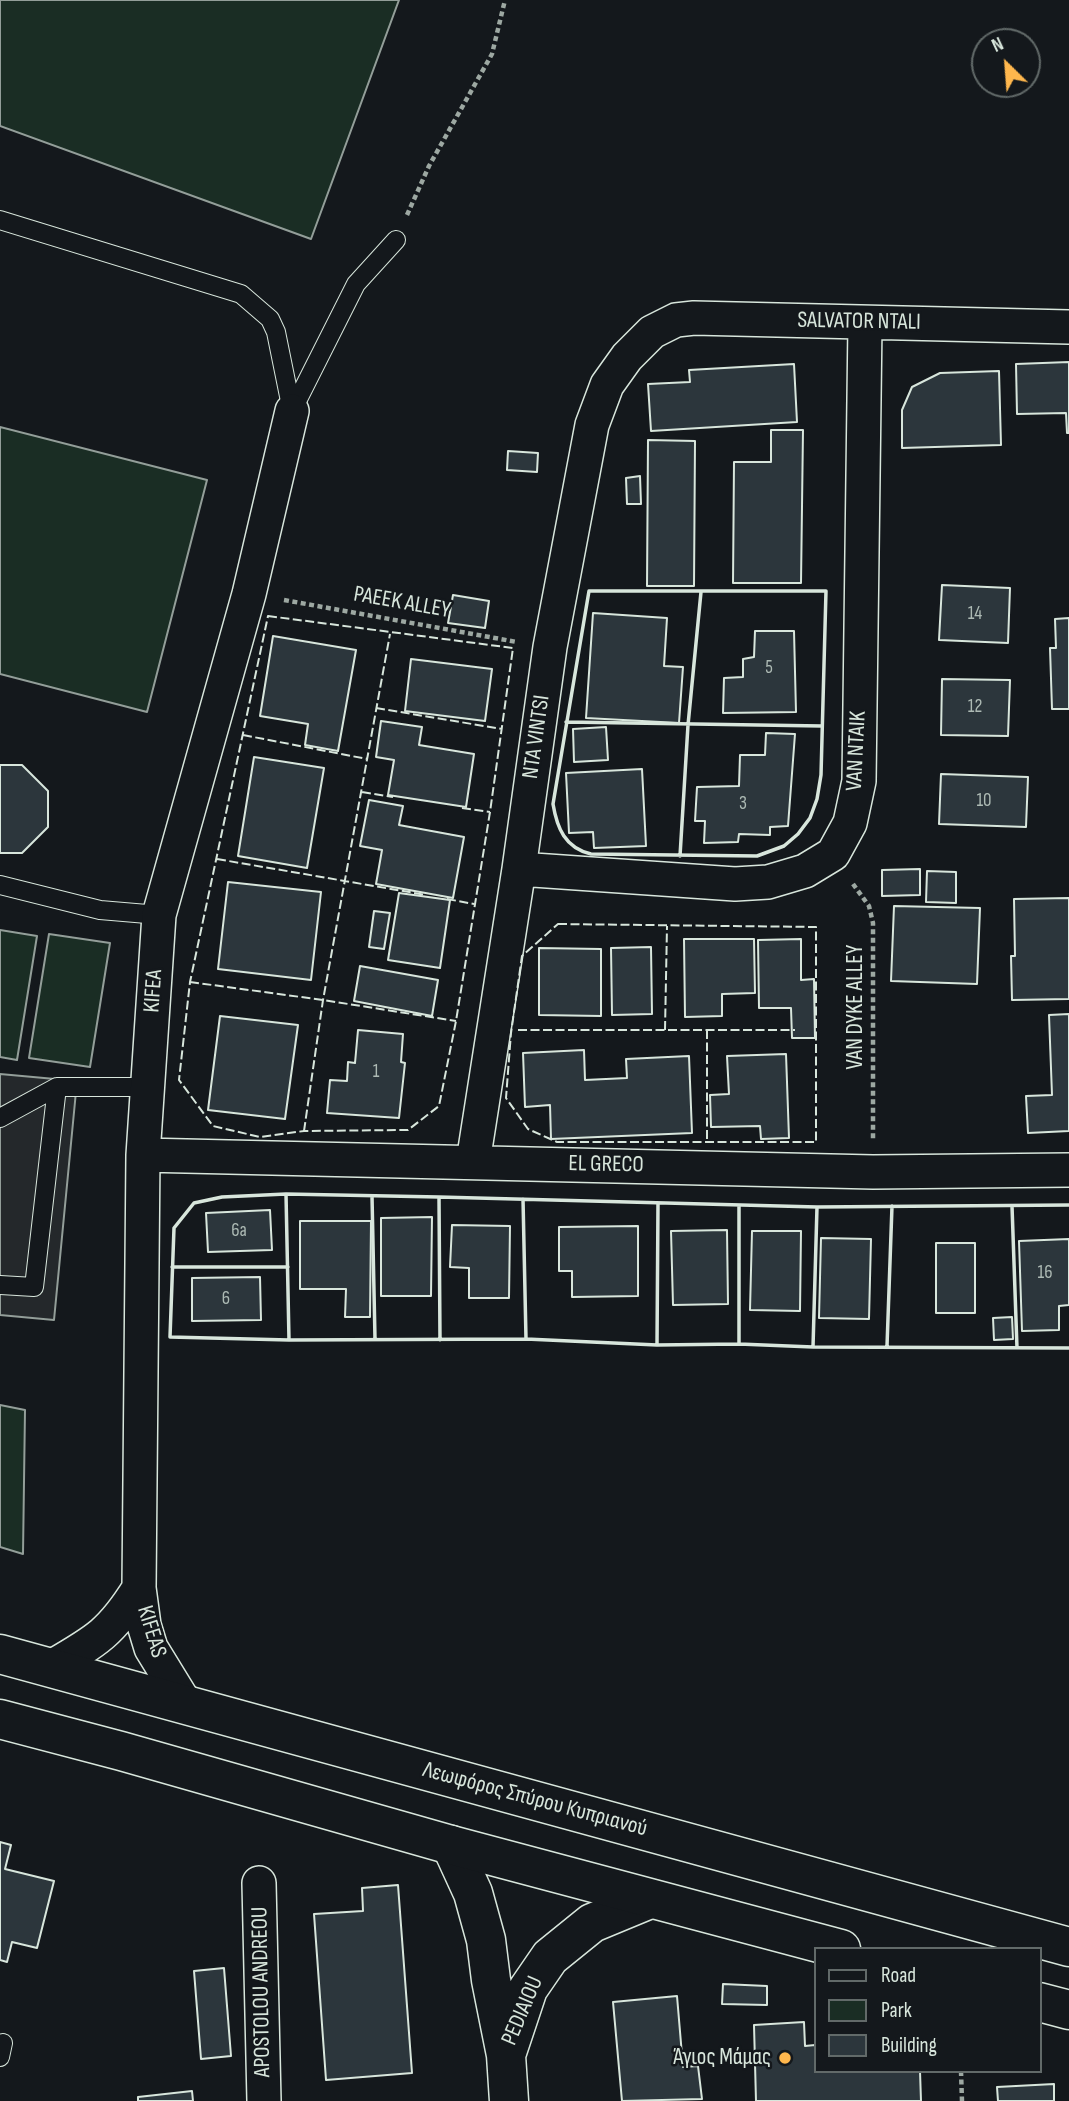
<!DOCTYPE html>
<meta charset="utf-8">
<style>
body{margin:0}
#map{position:relative;width:1069px;height:2101px;overflow:hidden;background:#14181c;font-family:"Sofia Sans Condensed",sans-serif}
canvas{display:block}
.legend{position:absolute;left:814px;top:1947px;width:228px;height:126px;box-sizing:border-box;background:#14181c;border:2px solid #626a69;margin:0;padding:9px 12px;list-style:none;font-size:21px;color:#d8e6dc}
.legend li{display:flex;align-items:center;gap:14px;height:35px}
.legend b{width:35px;border:2px solid #626a69}
.north{position:absolute;left:971px;top:28px;width:70px;height:70px;box-sizing:border-box;background:#14181c;border:2px solid #626a69;border-radius:50%;rotate:335deg;font-size:19px;font-weight:700;line-height:28px;text-align:center;color:#d8e6dc}
.north::after{content:'';display:block;margin:auto;width:24px;height:32px;background:#ffb74d;clip-path:polygon(50% 0,100% 100%,50% 72%,0 100%)}
</style>
<div id="map">
<canvas width="1069" height="2101"></canvas>
<ul class="legend">
<li><b style="height:9px;background:#14181c"></b>Road</li>
<li><b style="height:19px;background:#1a2d24"></b>Park</li>
<li><b style="height:19px;background:#2c363c"></b>Building</li>
</ul>
<div class="north">N</div>
</div>
<script>
const context = document.querySelector('canvas').getContext('2d');
context.lineJoin = 'round';
function fill(path, color) { context.fillStyle = color; context.fill(path, 'evenodd'); }
function stroke(path, color, width, dash) { context.strokeStyle = color; context.lineWidth = width; context.lineCap = dash ? 'butt' : 'round'; context.setLineDash(dash || []); context.stroke(path); }
function drawText(font, color, halo, rows, align = 'center') {
  context.font = font + ' "Sofia Sans Condensed",sans-serif'; context.lineWidth = 5; context.setLineDash([]); context.textBaseline = 'middle'; context.strokeStyle = halo; context.fillStyle = color; for (const [text, x, y, turn = 0] of rows) {
    context.save(); context.translate(x, y); context.rotate((+turn || 0) * Math.PI / 180); context.textAlign = isNaN(turn) ? turn : align; if (halo) context.strokeText(text, 0, 0); context.fillText(text, 0, 0); context.restore();
  }
}
const green = new Path2D(`
 M0 0H399L311 239 0 126Z
 M0 427 207 480 147 712 0 674Z
 M0 930 37 936 17 1060 0 1057Z
 M49 934 110 943 90 1067 29 1058Z
 M0 1405 25 1410 23 1554 0 1547Z`);
fill(green, '#1a2d24');
stroke(green, '#939e99', 2);
const parking = new Path2D(`
 M0 1074 77 1081 54 1320 0 1315Z`);
fill(parking, '#24282b');
stroke(parking, '#939e99', 2);
const building = new Path2D(`
 M1069 362V433H1067L1066 413 1017 414 1016 364Z
 M794 364 797 422 651 431 648 384 690 382 689 370Z
 M999 371 1001 445 902 448V410L912 387 940 373Z
 M771 430H803L801 583H733L734 462H771Z
 M648 440 695 441 694 586H647Z
 M508 451 538 453 537 472 507 470Z
 M640 476 641 504H627L626 478Z
 M942 585 1010 588 1008 643 939 640Z
 M453 595 489 601 485 628 448 623Z
 M593 613 667 618 664 666 683 667 679 723 586 718Z
 M1069 618V709H1052L1050 648H1056L1055 619Z
 M755 631H794L796 712 723 713 724 678 743 677V659L754 657Z
 M273 636 356 650 338 751 305 745 308 724 260 716Z
 M411 659 492 669 485 721 405 711Z
 M942 679 1010 680 1008 736 941 735Z
 M381 721 422 727 419 745 474 754 466 807 388 795 394 760 376 757Z
 M606 727 608 760 574 762 573 729Z
 M766 733 795 734 788 826 770 827V835L739 834 738 842 704 843 705 821H695L697 787 739 786 740 755H765Z
 M254 757 324 768 307 868 238 856Z
 M0 765H22L48 791V827L22 853H0Z
 M642 769 646 846 594 848 593 832 569 833 566 773Z
 M941 774 1028 777 1026 827 939 824Z
 M369 800 403 806 399 825 464 837 453 898 376 884 382 850 360 846Z
 M920 869V895L882 896V870Z
 M927 871 956 872V903L926 902Z
 M228 882 321 892 311 980 218 969Z
 M399 893 450 900 440 968 388 960Z
 M1069 898V999L1012 1000 1011 956H1015L1014 899Z
 M894 906 980 908 977 984 891 981Z
 M374 911 390 913 384 949 369 947Z
 M684 939H754L755 993 722 994V1016L685 1017Z
 M801 939V980L814 979 815 1038H792L791 1008H759L758 940Z
 M651 947 652 1014 612 1015 611 948Z
 M539 948 601 949V1016L539 1015Z
 M360 966 438 980 432 1016 354 1001Z
 M1069 1014V1131L1028 1133 1026 1096 1052 1095 1049 1015Z
 M220 1016 298 1025 285 1119 208 1110Z
 M358 1030 403 1034 401 1062 405 1063 399 1118 327 1113 330 1080 347 1081 348 1062 355 1063Z
 M584 1050 585 1080 627 1078 626 1059 689 1056 692 1133 551 1139 550 1105 525 1107 523 1053Z
 M786 1054 789 1138 761 1139 760 1126 711 1127 710 1095 729 1094 727 1056Z
 M270 1210 272 1250 208 1252 206 1213Z
 M432 1217 431 1296H381V1218Z
 M300 1221H371L370 1317H345L346 1289H300Z
 M452 1225 510 1226 509 1298H469V1268L450 1267Z
 M638 1226V1296L572 1297V1271H559V1227Z
 M727 1230 728 1304 673 1305 671 1231Z
 M752 1231H801L800 1311 750 1310Z
 M821 1238 871 1239 869 1319 819 1318Z
 M1069 1239V1305L1059 1306V1330L1022 1331 1019 1241Z
 M936 1243H975V1313H936Z
 M260 1277 261 1320 192 1321V1278Z
 M1012 1317 1013 1339 994 1340 993 1318Z
 M0 1842 11 1845 5 1869 54 1881 37 1948 12 1942 7 1962 0 1960Z
 M398 1885 412 2073 326 2080 314 1914 363 1911 362 1888Z
 M224 1968 231 2056 201 2059 194 1971Z
 M723 1984 767 1986V2005L722 2004Z
 M677 1996 683 2067 698 2066 702 2099 622 2101 613 2002Z
 M804 2022 805 2046 815 2045V2071H920L921 2101H756L754 2025Z
 M1054 2084V2101H998L997 2087Z
 M192 2091 193 2101H138V2097Z`);
fill(building, '#2c363c');
stroke(building, '#d8e6dc', 2);
const service = new Path2D(`
 M0 220 241 294 270 319 276 332 292 411
 M292 411 356 284 396 240
 M0 885 100 910 159 915
 M0 1118 57 1087H147
 M0 1285 34 1287 57 1087
 M0 2057 3 2043`);
const minor = new Path2D(`
 M519 869 735 884 768 882 805 871 833 854 850 823 859 781 865 323
 M143 1155 873 1172 1069 1170
 M473 1162 519 869 550 647 592 425 607 385 627 357 652 332 676 320 694 318 1069 327
 M51 1667C96 1641 111 1633 139 1588
 M186 1705 151 1648 144 1625 139 1588 143 1155 159 915 249 594 292 411
 M259 1883 264 2101`);
const tertiary = new Path2D(`
 M451 1845 473 1893 486 1940 491 1980 506 2055 509 2101
 M507 2052 528 1989 550 1957 592 1923 650 1899`);
const primary = new Path2D(`
 M0 1654 1069 1947
 M0 1719 121 1751 451 1845 841 1949
 M1039 2002 1069 2010`);
stroke(service, '#d8e6dc', 20);
stroke(minor, '#d8e6dc', 36);
stroke(tertiary, '#d8e6dc', 41);
stroke(primary, '#d8e6dc', 41);
stroke(new Path2D(`
 M407 215 429 166 492 54 505 0
 M284 600 517 642
 M853 884 869 906 873 923V1139
 M961 2071 962 2101`), '#9da8a2', 4.5, [5, 3.5]);
stroke(service, '#14181c', 18);
stroke(minor, '#14181c', 33);
stroke(tertiary, '#14181c', 38);
stroke(primary, '#14181c', 38);
stroke(new Path2D(`
 M268 616 513 648 490 812 456 1021 439 1106 408 1130 304 1131 260 1137 213 1126 179 1080 190 982Z
 M376 708 502 729
 M243 735 367 759
 M362 792 393 797
 M462 808 490 812
 M217 859 426 895
 M447 899 474 904
 M558 924 816 927V1142H557L528 1129 506 1098 511 1033 522 956Z
 M190 982 323 1000 456 1021
 M518 1030H795
 M665 1030 667 926
 M707 1030V1142
 M304 1131 323 1000 390 634`), '#d8e6dc', 2, [9, 3.5]);
stroke(new Path2D(`
 M589 591H826L821 775 817 799 810 818 798 834 784 846 757 856 591 854C565 848 557 828 553 804Z
 M566 722 822 726
 M680 856 688 725 701 592
 M286 1194 289 1340
 M372 1196 375 1339
 M439 1197 440 1340
 M523 1199 526 1339
 M739 1205V1344
 M1069 1205 817 1207 439 1197 286 1194 222 1197 194 1203 174 1228 170 1337 289 1340 526 1339 657 1345 739 1344 813 1347 1069 1348
 M1012 1206 1017 1348
 M172 1267H288
 M657 1345 658 1203
 M887 1346 892 1206
 M813 1347 817 1207`), '#d8e6dc', 3.5);
for (const [x, y, r, color] of [
 [785,2058,7,"#ffb74d"]
]) { const dot = new Path2D(); dot.arc(x, y, r, 0, 2 * Math.PI); context.fillStyle = color; context.fill(dot); stroke(dot, '#14181c', 2.5); }
drawText('19px', '#adbab4', null, [
 ["14",975,614],
 ["5",769,668],
 ["12",975,707],
 ["10",984,801],
 ["3",743,804],
 ["1",376,1072],
 ["6a",239,1231],
 ["16",1045,1273],
 ["6",226,1299]
]);
drawText('23px', '#d8e6dc', '#14181c', [
 ["SALVATOR NTALI",859,322,1],
 ["PAEEK ALLEY",402,603,10],
 ["NTA VINTSI",537,737,-82],
 ["VAN NTAIK",857,751,-87],
 ["KIFEA",154,991,-86],
 ["VAN DYKE ALLEY",856,1007,-90],
 ["EL GRECO",606,1165,1],
 ["KIFEAS",151,1632,73],
 ["Λεωφόρος Σπύρου Κυπριανού",535,1800,15],
 ["APOSTOLOU ANDREOU",262,1992,-91],
 ["PEDIAIOU",523,2011,-67]
]);
drawText('23px', '#d8e6dc', '#14181c', [
 ["Άγιος Μάμας",771,2058]
], 'right');
</script>
